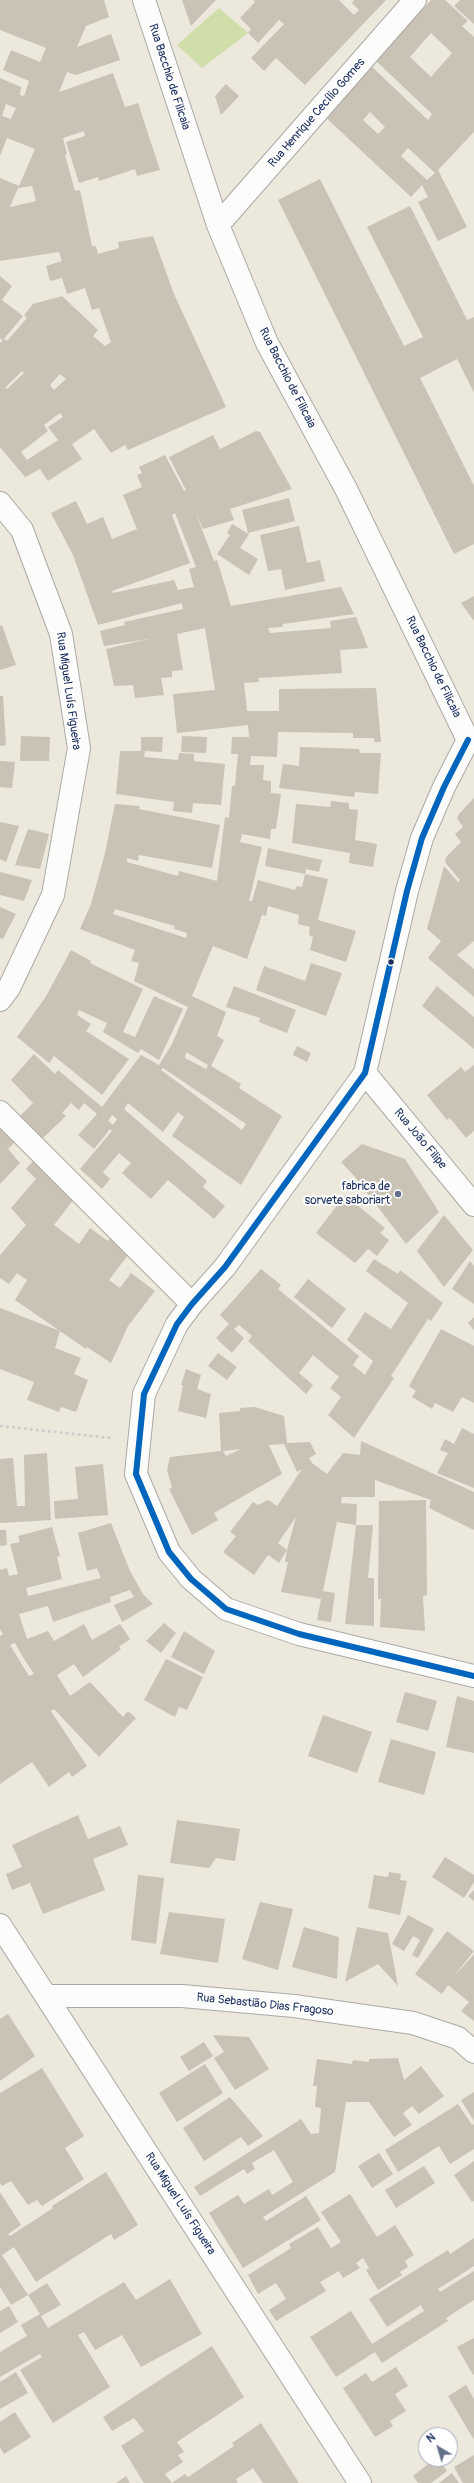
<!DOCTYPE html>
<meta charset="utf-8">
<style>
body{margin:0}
#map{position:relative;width:474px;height:2483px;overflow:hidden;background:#ede8dc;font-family:Pangolin,sans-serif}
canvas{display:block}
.north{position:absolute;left:418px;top:2427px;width:40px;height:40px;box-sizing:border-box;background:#fff;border:1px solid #a4acbf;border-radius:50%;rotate:322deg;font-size:11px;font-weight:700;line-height:16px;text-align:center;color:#1b2f5e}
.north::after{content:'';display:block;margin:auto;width:14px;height:18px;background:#64708a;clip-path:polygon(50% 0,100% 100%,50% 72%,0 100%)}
</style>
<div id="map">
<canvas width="474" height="2483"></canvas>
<div class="north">N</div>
</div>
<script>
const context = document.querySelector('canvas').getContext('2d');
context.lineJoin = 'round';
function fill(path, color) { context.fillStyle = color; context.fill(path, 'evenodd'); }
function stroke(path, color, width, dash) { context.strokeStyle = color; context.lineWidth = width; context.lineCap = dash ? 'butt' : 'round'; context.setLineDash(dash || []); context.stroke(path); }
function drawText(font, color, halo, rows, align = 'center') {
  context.font = font + ' Pangolin,sans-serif'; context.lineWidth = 4; context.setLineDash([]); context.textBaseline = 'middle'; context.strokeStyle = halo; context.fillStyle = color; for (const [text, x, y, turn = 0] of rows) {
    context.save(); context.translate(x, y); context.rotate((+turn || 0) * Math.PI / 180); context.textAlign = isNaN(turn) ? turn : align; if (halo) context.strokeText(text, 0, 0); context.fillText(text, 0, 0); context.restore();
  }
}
fill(new Path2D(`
 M219 8 248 33 202 68 177 45Z`), '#d0dfa9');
fill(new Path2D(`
 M0 0H104L109 17 86 26 77 47 111 34 120 60 76 75 67 72 59 92 113 73 125 107 138 103 160 170 137 176 135 169 99 181 98 177 79 183 66 142 85 136 84 131 63 138 67 154 65 155 75 191 80 190 92 246H96L98 254 119 248 118 242 153 236 174 294 226 407 128 450 125 445 111 453 94 429 72 444 82 459 48 481 40 469 25 477 0 447V343L4 339 7 341 27 318 24 315 33 304 62 296 98 330 93 336 105 346 111 342 99 308 92 310 85 288 67 294 62 278 50 281 46 266 62 261 59 252 0 261V178L19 186 35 149 7 138 0 156V78L21 87 20 95 24 96 29 81 3 70 11 50 40 62 46 48 0 30ZM6 104 16 108 11 119 2 116ZM32 186 36 201 10 207 18 188ZM22 371 24 373 7 389 5 388ZM60 374 66 379 54 390 50 385ZM60 413 63 417 48 427 58 440 27 460 21 452 48 431 44 425Z
 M182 0H216L191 26Z
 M253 0H339L354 15 359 10 352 3 354 0H386L305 85 276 58 264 71 251 58 284 24 279 20 258 43 248 33 251 29 240 18 255 2Z
 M431 0H445L468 21 462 26 474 37V132L438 170 467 227 438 241 418 202 428 197 422 185 411 197 323 115 370 65 428 120 432 114 375 60ZM431 33 452 53 431 77 410 57ZM370 112 385 127 378 134 363 120ZM408 148 435 173 427 180 401 156Z
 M460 0H474V24L454 6Z
 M226 84 239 96 221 115 215 96Z
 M320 179 404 346 423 337 367 227 410 206 467 320 474 317V393L457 359 420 378 474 486V544L454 554 278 200Z
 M0 276 12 286 2 300 23 316 3 340 0 338Z
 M256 431 260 432 292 489 230 509 234 520 203 529 195 511 214 561 217 560 231 606 341 587 354 614 283 624 282 627 268 628 270 633 331 628 330 621 356 617 368 648 340 650 342 673 258 678 259 682 244 683 247 711H279V689L376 688 381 742H374V738H353V733L278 732 277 757 251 756 250 765H264L263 780 271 781V793L281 794 276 829H271L270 839 242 834 240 842 262 847 249 901H252L258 880 295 890 297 886 302 887 305 874 328 879 318 920 356 931 346 962 310 950 313 937 309 935 310 927 298 924 299 915 268 906 266 916 262 915 247 959 213 946 192 996 226 1012 217 1036 224 1040 211 1066 241 1084 239 1088 282 1116 241 1185 172 1136 184 1117 178 1112 163 1132 128 1103 124 1109 207 1181 203 1187 225 1206 214 1219 168 1180 151 1199 122 1173 131 1163 119 1153 103 1172 110 1179 102 1189 80 1169 112 1131 110 1129 94 1149 78 1135 97 1114 84 1103 79 1110 71 1103 62 1113 66 1116 42 1139 20 1116 33 1103 11 1080 34 1054 55 1074 58 1070 102 1107 141 1055 159 1065 172 1044 188 1007 134 981 139 963 131 961 135 950 80 929 91 904 105 853 115 804 140 806 139 809 220 825 212 868 139 855 138 861 127 858V862L178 876 179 871 217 881 225 817 229 818 232 786H235L238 754H231L232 737H249L248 725 177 733 173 694 215 690 205 628 177 634 183 670 172 671V677L161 678 164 695 135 698 133 685 114 686 106 649 148 639 104 646 100 631 125 625 124 622 183 609 182 603 98 625 73 555 51 513 76 501 87 524 103 517 112 539 137 529 123 495 142 487 137 475 142 473 139 467 165 455 184 491 186 490 169 457 213 435 220 449ZM175 513 196 567 189 569 194 587 178 590 174 580 113 593 112 591 190 563 172 515ZM115 909 175 926 174 929 187 933 186 938 113 914ZM186 1052 208 1065 206 1069 185 1058ZM163 1068 246 1124 242 1130 161 1070ZM112 1115 117 1119 113 1125 108 1121Z
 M289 498 295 521 248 533 242 510Z
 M232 524 249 534 240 548 258 559 249 575 217 554 230 535 227 533Z
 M299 526 307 563 320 560 325 581 285 590 281 569 268 571 260 535Z
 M474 596V621L461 603Z
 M2 625 16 665 0 670V626Z
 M0 696H3L6 745 0 746Z
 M21 736 50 737 49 761H20Z
 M182 736 207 737 206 753 181 752Z
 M141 737H163L162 752 145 751 144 757 178 760 179 753 194 754V761L225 764 221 805 193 803 192 813 183 812 173 811 174 802 116 794 120 751H141Z
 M300 747 359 749 360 753H381L378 794 355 792 354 797 279 788 283 764 299 766Z
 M0 761 15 762 12 788 0 787Z
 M474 798V941L457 955 474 969V997L428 958 441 941 427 929 444 866 458 882 460 880 445 862 446 857 461 842 455 834 463 827 457 818 459 814Z
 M331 801 349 803V809L358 810 355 840 377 844 373 867 349 863 350 853 292 843 296 804 330 807Z
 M0 822 19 826 6 862 0 859Z
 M28 829 49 834 40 869 15 865Z
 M268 848 322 860 319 872 306 869 305 874 265 866Z
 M0 872 32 880 24 901 0 895Z
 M0 907 16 914 3 939 0 938Z
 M71 950 91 961 90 963 143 989 123 1032 135 1037 154 996 183 1009 159 1060 141 1049 138 1053 103 1032 107 1023 79 1010 77 1015 91 1024 86 1031 129 1059 102 1095 54 1056 49 1063 17 1037 45 998Z
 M311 963 342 973 326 1016 256 990 264 966 305 981Z
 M234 986 296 1010 287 1033 259 1022 260 1018 226 1007Z
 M437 986 474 1017V1049L422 1006Z
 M297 1046 311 1053 307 1062 293 1055Z
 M474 1065V1131L466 1138 450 1118 447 1120 427 1095 461 1067 465 1072Z
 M0 1122 17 1140 8 1149 20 1163 0 1184Z
 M362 1144 405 1159 439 1212 406 1244 355 1177 341 1162Z
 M35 1159 74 1199 54 1225 79 1244 90 1228 108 1241 111 1237 128 1255 109 1280 120 1288 131 1273 155 1291 128 1326 111 1363 87 1347 86 1349 15 1300 27 1280 17 1273 9 1284 0 1278V1255L26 1225 11 1208 36 1179 26 1169Z
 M345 1195 385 1228 380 1233 389 1240 377 1256 368 1249 355 1263 316 1233Z
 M444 1215 473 1250 444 1287 417 1251Z
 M374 1259 398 1274 400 1270 443 1303 431 1321 428 1319 391 1376 394 1378 354 1438 328 1415 341 1397 330 1388 339 1377 313 1355 299 1373 313 1385 306 1394 248 1341 252 1336 239 1325 234 1329 244 1338 232 1353 216 1338 229 1324 220 1315 261 1269 281 1285 278 1289 359 1356 353 1365 365 1375 373 1361 347 1340 365 1312 391 1329 408 1303 366 1271Z
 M470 1261 474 1266V1304L452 1289Z
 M308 1279 346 1309 332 1328 294 1297Z
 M0 1308 60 1331 55 1348 81 1358 74 1374 88 1380 76 1412 61 1407 59 1412 27 1400 34 1382 0 1369Z
 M474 1317V1330L468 1323Z
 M441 1329 474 1346V1403L462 1397 453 1412 435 1403 432 1409 412 1397 416 1391 409 1386Z
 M218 1353 237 1367 227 1380 208 1366Z
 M186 1369 201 1375 197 1389 211 1394 206 1418 178 1411 183 1385H181Z
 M255 1407 284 1416 287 1443 310 1442 316 1454 309 1458 312 1463 327 1474 343 1453 360 1455 361 1441 474 1492V1530L429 1508 431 1500 375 1480V1497H342L341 1503 357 1504 356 1525H373L368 1578H374V1626L345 1624 356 1525 337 1522 323 1591 335 1593 331 1622 317 1620 321 1599 281 1592 288 1562H285L287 1550 279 1563 268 1555 254 1575 223 1552 236 1536 230 1532 253 1502 258 1505 268 1500 277 1506 302 1469 297 1472 284 1444 269 1445 282 1474 214 1513 218 1520 192 1535 169 1489 172 1488 167 1470 170 1457 221 1451 219 1413 240 1411V1408ZM241 1449 226 1456 223 1451ZM296 1517 287 1550 278 1543Z
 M462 1428 474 1434V1488L437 1473 448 1453 440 1450 445 1439 454 1444Z
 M47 1453 51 1520 0 1523V1459L13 1458 17 1506H25L24 1455Z
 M103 1464 108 1515 55 1519 54 1501 78 1499 75 1467Z
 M426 1500 427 1595 423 1596 425 1631 380 1627 381 1599H378L379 1501Z
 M111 1523 130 1571 143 1594 153 1604 122 1622 114 1605 134 1597 130 1590 110 1597 111 1602 53 1622 48 1606 19 1614 27 1639 48 1631 54 1641 84 1624 92 1640 120 1624 130 1639 119 1647 121 1649 83 1677 74 1664 57 1675 70 1696 90 1682 123 1717 128 1711 136 1718 99 1757 54 1709 51 1711 87 1766 72 1777 69 1772 49 1787 32 1762 0 1784V1636L3 1634 0 1629V1570L7 1568 9 1576 18 1574 10 1544 20 1542 18 1536 52 1527 60 1556 57 1557 62 1579 26 1588 28 1596 101 1578 97 1568 87 1571 78 1533ZM15 1643 21 1654 34 1674 29 1676 10 1645Z
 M0 1530H6L7 1545 0 1546Z
 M164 1623 176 1633 161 1653 146 1641Z
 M184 1631 215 1651 204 1674 171 1657Z
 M166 1659 203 1677 187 1710 179 1707 175 1717 144 1700Z
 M405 1692 437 1701 428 1731 396 1722Z
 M457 1696 474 1701V1753L446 1747Z
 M323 1715 372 1732 357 1773 308 1756Z
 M391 1739 436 1752 424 1795 378 1782Z
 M78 1815 88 1839 120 1826 128 1845 93 1859 105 1890 43 1914 30 1883 12 1890 6 1874 22 1867 12 1845Z
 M177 1820 240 1829 235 1861 216 1858 209 1868 170 1863Z
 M445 1857 474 1875V1882L464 1898 432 1877Z
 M389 1872 401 1874 400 1880 407 1881 400 1915 368 1908 374 1875 388 1877Z
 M138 1875 164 1878 156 1944 131 1940Z
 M474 1890V1901L468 1896Z
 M260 1902 293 1909 278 1970 242 1959Z
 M169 1912 225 1919 218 1963 160 1954Z
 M408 1915 434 1929 418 1958 412 1955 420 1940 413 1936 404 1951 392 1944Z
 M304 1927 339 1937 337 1979 292 1967Z
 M357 1927 388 1933 398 1986 378 1964 345 1982Z
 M447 1931 474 1951 452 1979 474 1954V2021L461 2011 469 2002 448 1985 442 1994 415 1974Z
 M8 2014 35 2056 0 2081V2019Z
 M213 2035 249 2037 269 2069 235 2090 214 2058 224 2052Z
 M204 2042 213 2056 189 2071 180 2057Z
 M398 2058 404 2080 421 2066 444 2096 419 2114 412 2106 403 2113 412 2125 394 2137 369 2102H346L335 2172 263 2217 266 2221 306 2196 321 2220 243 2268 209 2213 238 2195 244 2204 269 2189 272 2195 293 2182 274 2150 252 2163 255 2169 247 2174 244 2169 200 2196 194 2187 301 2119 311 2134 319 2133 321 2108 315 2107 317 2086H313L317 2059 352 2064 353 2060 369 2062V2059Z
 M205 2064 223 2093 177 2122 159 2093Z
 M42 2068 84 2136 65 2148 84 2179 42 2206 37 2200 28 2205 11 2181 2 2186 0 2183V2093Z
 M474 2092V2121L461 2100Z
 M230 2097 263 2136 248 2146 241 2137 204 2161 183 2128Z
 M458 2104 472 2125 474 2124V2149L450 2164 439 2146 398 2172 385 2150Z
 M379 2153 393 2174 372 2188 358 2166Z
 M474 2161V2201L472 2202 454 2175Z
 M424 2166 435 2183 396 2208 385 2190Z
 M106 2172 138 2225 114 2240 111 2234 36 2282 14 2247 2 2255 28 2295 11 2305 0 2287V2192L21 2225 8 2234 10 2236 53 2208 52 2206Z
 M350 2194 377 2237 395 2225 414 2255 405 2261 408 2267 400 2272 402 2275 378 2290 366 2270 369 2268 363 2258 356 2263 360 2268 343 2278 339 2271 320 2282 326 2291 276 2321 269 2310 286 2299 276 2283 258 2294 248 2275 291 2248 289 2244 318 2227 331 2248 341 2242 321 2212Z
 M474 2238V2266L438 2289 440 2292 474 2271V2300L446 2318 448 2321 382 2363 375 2352 336 2377 310 2337 351 2311 372 2344 424 2311 421 2305 387 2327 369 2299 448 2250 450 2254Z
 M170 2279 202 2334 141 2367 122 2335 95 2350 84 2332 78 2335 110 2387 53 2423 20 2370 42 2357 40 2354 0 2377V2352L27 2336 21 2325 40 2314 28 2295 47 2283 61 2305 41 2316 48 2328 124 2282 136 2300Z
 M9 2306 18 2322 0 2333V2311Z
 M474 2338V2374L473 2375 457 2347Z
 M212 2346 244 2397 177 2442 184 2452 178 2455 183 2462 165 2474 172 2483 185 2474 188 2477 234 2446 232 2443 261 2423 299 2483H263L253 2468 236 2479 238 2483H144L121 2446 144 2431 134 2418 112 2431 103 2417Z
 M396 2367 408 2386 395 2394 406 2411 390 2421 393 2426 375 2437 343 2388 366 2373 372 2382Z
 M16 2372 28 2393 0 2409V2382Z
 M466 2385 474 2399V2440L448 2396Z
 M15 2412 31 2437 4 2454 0 2447V2422Z
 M474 2455V2483H463L454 2467Z
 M434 2459H438L447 2471 431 2483H418L413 2476Z
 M452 2473 459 2483H439Z
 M126 2476 130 2483H116Z`), '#cac2b4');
const street = new Path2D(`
 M144 0 218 225 267 343 346 489 468 740
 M218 225 415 0
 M0 503 22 530 61 634 79 748 53 895 9 988 0 1000
 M468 740 444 787 422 838 407 891 365 1073 225 1267 192 1304 177 1324 144 1394 136 1474 169 1552 191 1579 226 1609 299 1634 474 1676
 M365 1073 474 1205
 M0 1112 192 1304
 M0 1925 360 2483
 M47 1996H182L294 2006 413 2023 458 2038 474 2052`);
stroke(street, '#a9a9a8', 24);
stroke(new Path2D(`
 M0 1426 111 1438`), '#cccdce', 2.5, [3, 3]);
stroke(street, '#fcfcfa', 22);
stroke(new Path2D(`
 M468 740 444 787 422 838 407 891 365 1073 225 1267 192 1304 177 1324 144 1394 136 1474 169 1552 191 1579 226 1609 299 1634 474 1676`), '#0065bd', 6);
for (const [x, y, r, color] of [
 [391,962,3.5,"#1b2f5e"],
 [398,1194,4,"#64708a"]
]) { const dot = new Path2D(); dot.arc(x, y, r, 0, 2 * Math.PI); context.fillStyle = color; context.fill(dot); stroke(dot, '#fff', 1.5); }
drawText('12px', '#1b2f5e', '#fff', [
 ["Rua Bacchio de Filicaia",169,77,72],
 ["Rua Henrique Cecílio Gomes",317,113,-49],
 ["Rua Bacchio de Filicaia",287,378,63],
 ["Rua Bacchio de Filicaia",433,667,64],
 ["Rua Miguel Luís Figueira",68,691,82],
 ["Rua João Filipe",420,1139,50],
 ["Rua Sebastião Dias Fragoso",265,2005,6],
 ["Rua Miguel Luís Figueira",180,2204,57]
]);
drawText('12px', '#1b2f5e', '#fff', [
 ["fabrica de",390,1187],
 ["sorvete saboriart",390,1201]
], 'right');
</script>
